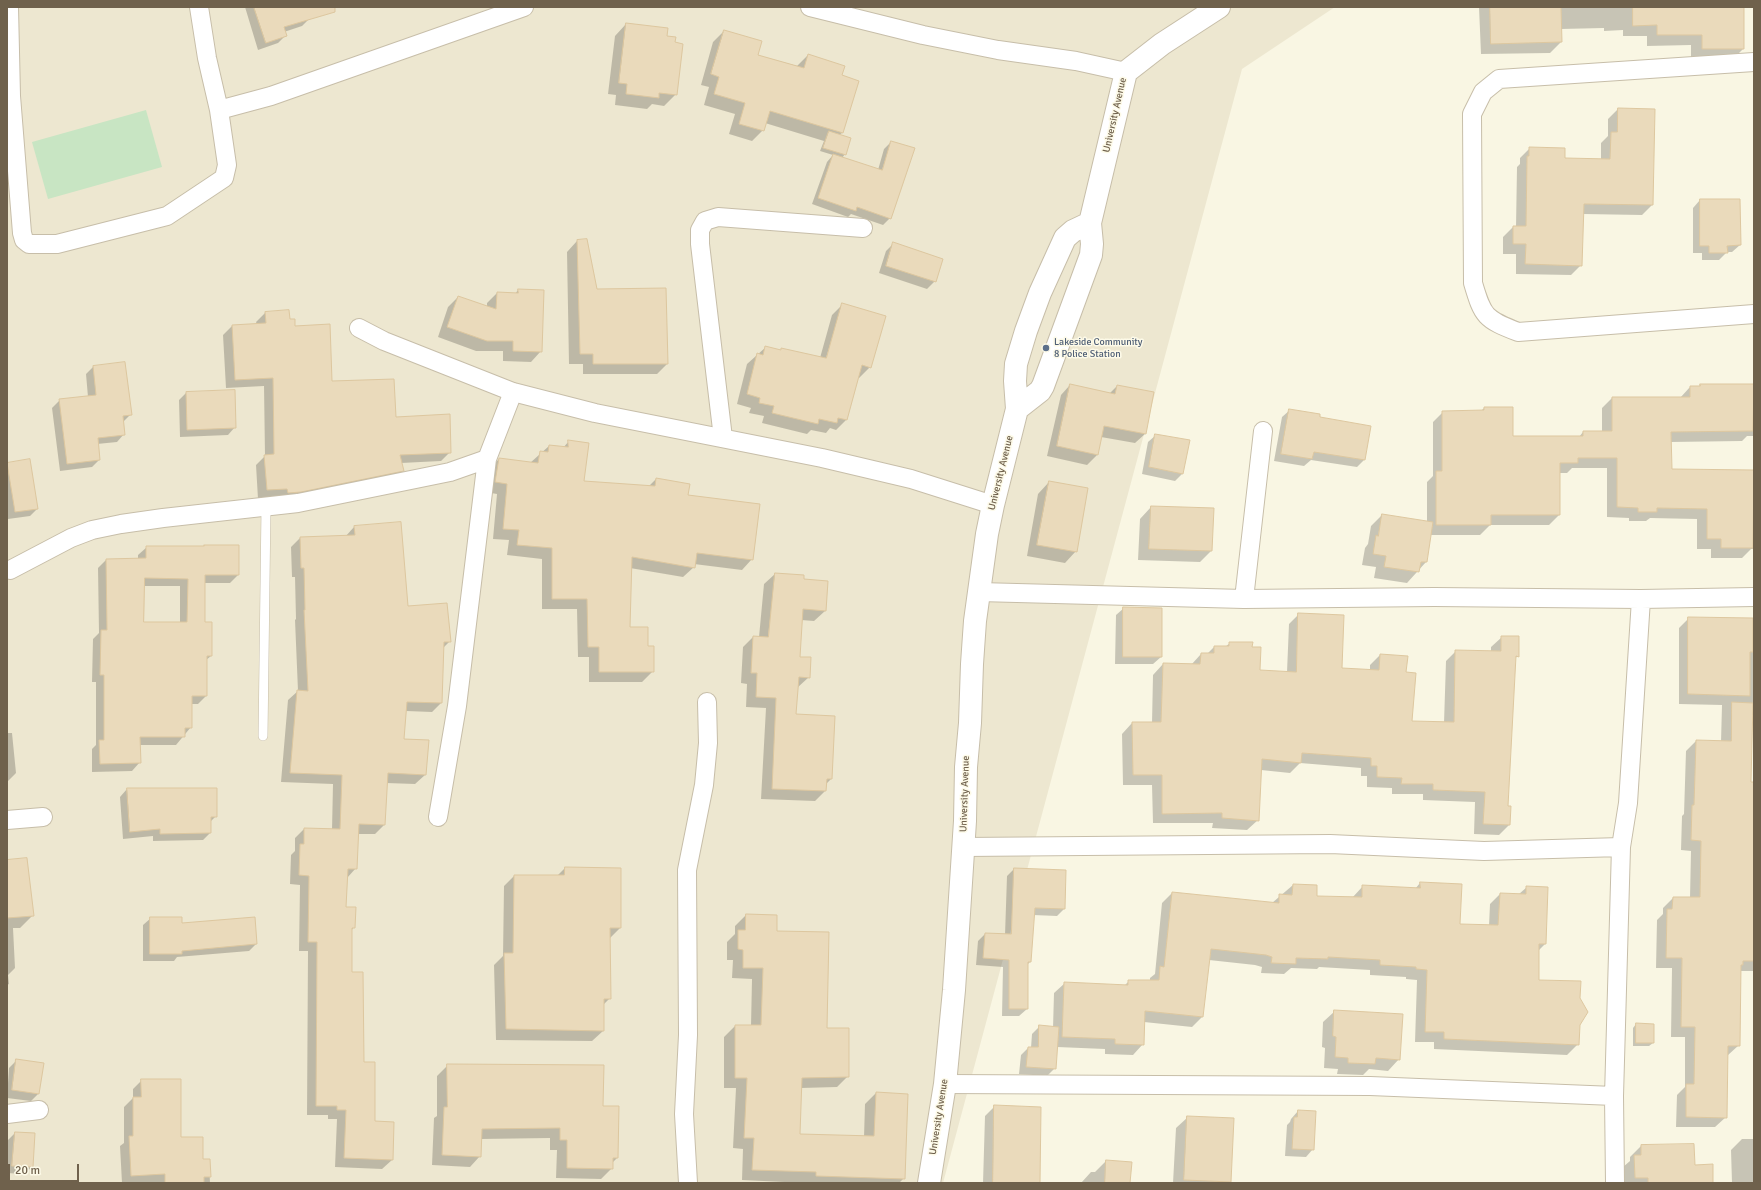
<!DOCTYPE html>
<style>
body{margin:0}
#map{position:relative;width:1761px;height:1190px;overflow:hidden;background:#f9f6e3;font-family:Signika,sans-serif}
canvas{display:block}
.frame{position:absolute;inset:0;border:8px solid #6f614c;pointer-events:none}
.scale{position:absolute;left:8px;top:1164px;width:71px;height:18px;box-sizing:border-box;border:2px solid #6f614c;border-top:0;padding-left:5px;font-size:12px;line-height:14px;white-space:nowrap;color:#6f614c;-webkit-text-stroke:3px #fdfae8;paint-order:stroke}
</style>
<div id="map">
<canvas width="1761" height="1190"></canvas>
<div class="frame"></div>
<div class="scale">20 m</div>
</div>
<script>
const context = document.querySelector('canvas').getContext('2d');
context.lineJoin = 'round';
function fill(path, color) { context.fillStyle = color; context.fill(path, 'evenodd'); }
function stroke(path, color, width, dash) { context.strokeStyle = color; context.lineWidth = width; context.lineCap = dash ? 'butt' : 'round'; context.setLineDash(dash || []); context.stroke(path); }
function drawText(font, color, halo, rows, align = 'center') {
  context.font = font + ' Signika,sans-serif'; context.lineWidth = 3; context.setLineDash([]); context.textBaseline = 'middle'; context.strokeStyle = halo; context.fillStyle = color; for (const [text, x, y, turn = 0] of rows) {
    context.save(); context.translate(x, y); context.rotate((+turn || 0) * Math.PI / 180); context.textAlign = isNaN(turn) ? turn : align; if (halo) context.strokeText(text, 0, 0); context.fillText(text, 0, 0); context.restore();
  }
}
fill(new Path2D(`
 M7 7H1335L1242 69 943 1183H7Z`), '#ede7d0');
fill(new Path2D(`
 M146 110 162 167 48 199 32 142Z`), '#c8e5c3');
fill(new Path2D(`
 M245 7H306L309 19 302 26 284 32 285 36 278 43 258 50Z
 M1479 7H1743V49L1732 60H1691V45L1647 46V36H1623V30L1604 31V28L1561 29V42L1550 53 1481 54Z
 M626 24 666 37 676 94 664 106 652 104 647 109 615 105 616 95 608 94 615 36Z
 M724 31 757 55 797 66 808 55 841 76 842 133 839 135 845 154 842 158 878 170 884 149 891 142 890 218 883 225 851 214 848 217 812 204 827 162 833 155 820 151 824 141 765 123 763 130 752 141 729 134 735 114 704 105 709 87 701 85 713 42Z
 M1618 109 1652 205 1642 215 1583 214 1581 265 1571 275 1516 274V254H1503V237L1513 227H1516L1517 167 1520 164V158L1530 148 1564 159 1601 160V143L1608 136V119Z
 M1700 200 1740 245 1732 252H1727L1719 260H1702V253H1693V208Z
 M577 241 596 290 665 289 667 364 657 374H583V364H569L567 252Z
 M893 244 935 281 927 289 879 273 886 251Z
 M518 290 541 351 531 362 503 361V351H476L438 337 448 307 458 297 487 307V303L497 293 515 294Z
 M842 305 870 367 859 378 858 377 846 420 836 430 830 428 826 433 811 430 807 434 762 423 764 416 749 413 751 408 737 404 747 364 766 347 780 351 782 349 820 358 832 315Z
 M265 313 289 320 331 382 395 418 450 452 441 461 401 463 403 470 394 479 291 500 258 499 256 465 265 456 264 386 226 388 223 335 232 326 257 325 256 322Z
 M124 363 131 414 123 422 124 434 117 442 97 444 99 460 92 467 60 471 52 408 60 400 88 397 86 374 93 367Z
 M1070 385 1110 393 1117 386 1145 434 1135 443 1101 437 1097 455 1087 465 1047 456 1061 395Z
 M1700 385H1754V436H1747L1742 441 1670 442 1671 470 1754 471V549H1751L1742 558H1711V549H1697V519L1650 518 1646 521H1629V518L1607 517V468H1572L1567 473H1559V515L1549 525H1490L1480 535H1430L1426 562 1407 583 1374 578 1376 567 1362 565 1365 548 1368 544 1371 526 1382 515 1427 522V482L1433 476V422L1443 412H1480L1484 408 1512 437H1579L1583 432H1602V408L1612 398H1680L1690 387H1698Z
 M186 393 235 427 228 435 180 437 179 400Z
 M1290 410 1319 418 1370 427 1364 460 1357 467 1311 460 1304 466 1274 461 1282 417Z
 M1156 435 1182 474 1175 481 1142 474 1148 442Z
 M569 441 583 482 649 486 656 479 687 496 752 559 742 570 694 564V567L683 577 630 568 629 628 647 647 653 671 642 682H589V657H578L577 609H542V559L507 555 509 540 493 539 497 494 485 492 489 469 499 459 530 463 549 446 563 448Z
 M7 464 37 509 30 516 8 519Z
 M1049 482 1076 551 1065 563 1027 556 1038 494Z
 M1151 507 1211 551 1200 562 1138 560 1140 519Z
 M354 527 408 607 450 641 443 648 441 703 432 712 406 711 403 739 428 741 425 775 415 784 386 783 384 825 375 834H357L356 868 347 878 345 908 354 927 351 931V973L363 1063 374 1122 393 1123 392 1160 382 1169 335 1167 337 1119H328V1115H307L308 951H299L300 885 290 884 291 855 295 851V838L304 829 332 830 333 784 281 782 288 700 298 691 295 620 296 619 295 577H292L291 547 300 538 345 537Z
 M238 546V575L230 583H204V623L211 656 206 660V696L198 704H191V727L176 745H139L140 762 132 771 92 772V749L96 745V682H92L93 639 99 633 98 568 106 560H138V555L147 547ZM144 586H180V623H143Z
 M775 574 803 580 825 611 814 621 801 620 799 658 809 677 797 688 795 715 831 779 826 784 825 791 815 801 761 799 766 708 746 707 747 684 741 683 743 647 753 637H759L764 584Z
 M1124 608 1161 657 1153 664H1115L1116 615Z
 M1299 614 1341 669 1370 671V665L1380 655 1405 673 1411 722 1444 723 1446 661 1456 651 1491 652V647L1502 637 1518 656 1514 659 1507 807H1510L1509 825 1499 835 1474 834 1475 802 1423 800V794H1392V788L1367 787V776H1361V768L1300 763 1290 773 1261 770 1258 820 1247 830 1212 828 1213 823H1153L1152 785H1123L1122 734 1132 723H1152L1153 675 1163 664 1191 665 1201 654H1207L1214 647H1225L1230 643 1251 648 1259 671 1287 672 1289 624Z
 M1689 618 1754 642V715H1752L1750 784 1754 824V971H1740L1739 1045 1727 1056 1726 1117 1715 1127H1676L1677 1095 1685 1087V1037H1671L1672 968H1656L1657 920 1663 914V908L1673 898H1690L1691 851 1681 850 1682 816 1684 814 1686 751 1696 741 1721 742 1722 705 1679 704V628Z
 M7 733H12L16 773 7 782Z
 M127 789 216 816 210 822V833L203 840 153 841V836L123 839 120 797Z
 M7 862 33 915 20 928H13L15 968 8 975 9 984 7 985Z
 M565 868 620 928 609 939 610 998 603 1005V1031L592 1041 496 1040 494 965 503 956 504 886 514 876H557Z
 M1014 869 1064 909 1057 916 1033 915 1030 962 1027 965V1009L1019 1016H1002L1003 967 976 965 978 941 985 934 1005 935 1007 876Z
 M1420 883 1459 925 1489 926 1490 904 1500 894H1519L1527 887 1545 944 1538 951V981L1579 1025 1578 1044 1567 1055 1434 1049V1042H1415L1417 980 1406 979V977L1370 975V970L1319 967 1317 969 1291 968 1284 974 1261 973 1262 967 1255 965 1209 960 1202 1017 1192 1027 1144 1022 1143 1044 1133 1055 1105 1054V1049L1057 1047 1055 1068 1047 1076 1019 1074 1021 1055 1028 1048H1031L1032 1034 1040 1026 1053 1028 1054 993 1065 983 1124 986 1129 981H1150V978L1155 974 1162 903 1172 893 1272 903 1293 885 1316 897 1352 898 1363 886 1415 889Z
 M746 915 776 932 826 1029 848 1076 837 1087 801 1088 799 1135 864 1137 865 1104 876 1093 904 1178 899 1183H805L742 1180 743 1149 733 1148 736 1088H724V1037L735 1026H751L752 979 732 978 733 960H727V942L735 934V926Z
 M151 918 181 924 256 944 249 951 177 957 174 961H143V925Z
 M1335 1011 1399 1059 1388 1071 1369 1069 1363 1075 1337 1074 1338 1069 1324 1068 1325 1048 1322 1047 1323 1022Z
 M1636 1024 1653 1043 1649 1046H1633V1028Z
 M17 1060 38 1094 31 1101 7 1098 9 1068Z
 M448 1065 602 1107H618L617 1158 612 1163V1168L601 1179 556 1178 557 1150H550V1138L481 1139 480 1156 470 1167 432 1165 434 1118 437 1116V1076Z
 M142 1080 180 1139 202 1160H209L210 1183H122L120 1146 124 1143V1107L133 1098V1089Z
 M995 1106 1039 1183H983L985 1116Z
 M1298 1111 1313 1149 1306 1157 1285 1156 1287 1125 1290 1122 1291 1119Z
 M1188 1117 1230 1182 1229 1183H1173L1176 1128Z
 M15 1133 32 1167 24 1174 7 1173 8 1140Z
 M1742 1139H1754V1183H1732L1731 1150Z
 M1641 1146 1694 1166 1712 1183H1624L1623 1167 1630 1161V1157Z
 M1106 1161 1129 1183H1081L1091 1172H1095Z`), '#0003');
const building = new Path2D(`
 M254 7H335V12L284 27 287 36 266 43Z
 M1490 7H1561L1562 42 1491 44Z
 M1633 7H1744V49H1702V35H1657V25L1633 26Z
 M626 23 668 28 667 36 676 37 675 42 683 44 677 95 659 93V98L626 94 627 84 619 83Z
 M724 30 762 41 758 55 804 68 808 54 845 66 842 75 859 81 843 133 770 111 764 131 739 124 745 103 714 94 719 77 711 74Z
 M1618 108 1655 109 1653 205 1584 204 1582 266 1525 264 1526 244H1513V226H1526L1527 156H1529V147L1565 148V158L1610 159 1611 132H1617Z
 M829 131 851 138 846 155 823 148Z
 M891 141 915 148 891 219 857 207 856 211 818 198 833 154 882 170Z
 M1700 199H1740L1741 245 1727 246 1728 253H1709V246H1700Z
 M587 239 597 289 666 288 668 364H593V354H580L577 240Z
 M893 242 943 259 936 282 886 266Z
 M518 289 544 290 542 352 513 351V341H487L447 327 458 296 496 309 497 292 518 293Z
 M842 303 886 316 871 368 862 365 847 420 838 418 837 423 819 419 818 424 772 413 774 406 759 403 760 398 747 394 757 353 763 355 765 346 781 350V348L826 358Z
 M289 310 290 319H295V326L330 324 332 381 394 379 396 417 450 414 451 453 400 455 404 471 301 492 288 493 287 489 267 490 264 455 274 454 273 378 235 380 232 325 266 323 265 312Z
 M125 362 132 415 123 416 125 435 98 438 100 460 67 464 59 399 96 395 93 366Z
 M1070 384 1115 394 1117 385 1154 392 1146 434 1104 426 1098 455 1057 446Z
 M1700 384H1754L1753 431 1671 432 1672 469 1754 470 1753 548H1721V539H1707V509L1657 508V512H1638V508L1617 507V458H1578V463H1560V515H1491V525H1436V471H1442V411L1484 410V407H1513V436H1583V431H1612V397H1690V386H1700Z
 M235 390 236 428 187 430 186 392Z
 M1289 409 1320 414V417L1371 426 1365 460 1314 452 1312 459 1281 454Z
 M1155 434 1190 440 1183 474 1149 467Z
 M568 440 589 443 584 481 655 486 656 478 690 484 688 495 760 504 753 560 697 553 695 568 632 557 630 627H648V646H654V672H599V647H588L587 599H552V548L517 545 519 530 503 529 507 484 495 482 499 458 538 463 540 451 548 452 549 445 568 447Z
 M30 459 38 509 15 512 7 463Z
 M1049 481 1088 488 1077 552 1037 545Z
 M1151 506 1214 508 1212 551 1149 549Z
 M1382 514 1433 522 1427 562H1421L1419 572 1384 567 1386 556 1373 554 1376 535 1378 536Z
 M401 522 408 606 447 603 451 642H444L442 703 407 702 404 739 429 740 426 775 388 773 385 825 359 824 357 869H348L346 907H356L355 928H352V972H363L364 1062H375V1121L394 1122 393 1160 344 1158 346 1110H337V1106H316L317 942H308L309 876 299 875 300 844H304V828L340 829 342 775 290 773 297 690 308 691 304 610H305L304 568H301L300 537 355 535 354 526Z
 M204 545H239V575H205V622H212V656H207V696H192V728H185V737H140L141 763 100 764 99 740H104V675H100L101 630H107L106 559 146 558V546H204ZM145 578 188 579 187 622H144Z
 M775 573 804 575V579L828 581 826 611 803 609 800 657H811L810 678 799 677 796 714 835 716 832 779H827L826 791 772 789 776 698 756 697 757 673H751L753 636 768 637Z
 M1123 607 1162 608V657H1123Z
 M1298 613 1344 615 1342 668 1379 670 1380 654 1408 656 1406 672 1416 673 1412 721 1454 722 1455 650 1501 651V636H1519V657L1516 656 1508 806H1511L1510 825 1483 824 1485 792 1433 790V784H1401L1402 778 1377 777V766H1371V758L1302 753 1301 763 1262 759 1259 821 1222 818V813L1162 814V775H1133L1132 722H1161L1163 663 1200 664 1201 653H1214V646H1229V642H1253L1252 647H1261L1260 670 1296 672Z
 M1688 617 1753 618V652H1750V696L1688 694Z
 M1732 702 1753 703 1751 782H1754V961H1743V965H1741L1740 1046H1728L1727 1118 1686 1117V1084H1694L1695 1027H1681L1682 958H1666L1667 909H1672L1673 897H1700L1701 841 1691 840 1692 805H1694L1696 740 1731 741Z
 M127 788H217V817H211V833L160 834V829L130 832Z
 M27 858 34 916 7 918V860Z
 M565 867 621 868V928H610L611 999H604V1031L506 1029 504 953H513L514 875H564Z
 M1014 868 1066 870 1065 909 1035 908 1031 962H1028V1009H1009V960L983 958 985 933 1011 934Z
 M1420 882 1462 884 1460 924 1498 925 1500 893 1526 894V886L1548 887 1546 944H1539V980L1581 981 1580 998 1588 1012 1580 1025 1579 1045 1444 1039V1032H1425L1427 970 1416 969V967L1380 965V960L1328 957V959L1296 958V964L1271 963 1272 957 1266 955 1211 949 1203 1017 1145 1011 1144 1045 1115 1044V1039L1062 1037 1064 982 1128 985V980H1159L1160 966 1164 967 1172 892 1279 903V894L1292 895 1293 884 1317 885V896L1362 897V885L1420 888Z
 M746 914 777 915V931L829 932 827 1028H849V1077L802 1078 800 1134 874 1136 876 1092 908 1094 905 1179 816 1176V1172L752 1170 754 1138H744L747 1078H735V1025H761L763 968H743V950L738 949V930H745Z
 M150 917H182V923L255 917 257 944 182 951V954H150Z
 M1334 1010 1403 1014 1400 1060 1376 1058 1375 1064 1348 1063V1058L1335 1057 1336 1037 1333 1036Z
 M1636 1023 1654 1024V1043H1636Z
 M1039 1025 1059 1027 1056 1069 1026 1067 1028 1047H1038Z
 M16 1059 44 1063 39 1094 12 1090Z
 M447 1064 604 1065 603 1106H619L618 1158H613V1169L567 1168V1140H560V1128L482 1129 481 1157 442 1155 444 1107H447Z
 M141 1079H181V1137H203V1159H210L211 1177H204V1183H165V1174L131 1176 129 1136H133V1097H141Z
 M994 1105 1041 1107 1040 1183H993Z
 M1298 1110 1316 1111 1314 1150 1292 1149 1294 1117H1297Z
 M1187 1116 1234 1118 1231 1182 1184 1180Z
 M15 1132 35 1133 33 1167 12 1166Z
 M1694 1144 1695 1165 1713 1164V1183H1648V1178H1635L1634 1155H1641V1145Z
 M1106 1160 1132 1162 1130 1183H1105Z`);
fill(building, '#eadabb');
stroke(building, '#ddc79f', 1);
const service = new Path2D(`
 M263 736 266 507`);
const minor = new Path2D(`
 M9 7 11 96 22 233 24 240 29 244H57L167 216 224 178 227 165 219 110 207 58 199 7
 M810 7 923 35 998 50 1076 61 1126 72
 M1754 62 1499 79 1483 92 1472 114 1473 283C1483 317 1485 319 1518 332L1754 314
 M219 110 271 96 524 7
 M359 328 384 341 513 392 595 413 822 458 911 479 993 505
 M723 438 700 244V230L705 221 718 217 863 228
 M10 570 71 538 92 530 121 524 163 518 298 503 450 472 487 459
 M979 592 1244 599 1434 597 1641 599 1754 597
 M1244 599 1263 431
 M438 817 457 706 487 459 513 392
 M7 820 43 817
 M963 847 1330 844 1484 851 1621 847
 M945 1084 1370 1086 1614 1096
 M7 1114 39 1110
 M688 1183 684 1114 688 1035 687 870 704 785 708 743 707 702
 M1615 1183 1614 1096 1621 847 1628 803 1641 599`);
const tertiary = new Path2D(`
 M1017 409 1040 391 1043 386 1091 255 1092 244 1090 223 1126 72 1162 44 1219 7
 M929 1183 945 1084 954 990 965 821 966 767 970 723 972 664 975 621 987 534 993 505 1017 409 1015 381 1016 364 1026 331 1040 293 1065 238 1073 231 1090 223`);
stroke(service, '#c7bea9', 10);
stroke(minor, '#c7bea9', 20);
stroke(tertiary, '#c7bea9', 24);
stroke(service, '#fff', 9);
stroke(minor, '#fff', 18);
stroke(tertiary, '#fff', 22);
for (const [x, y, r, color] of [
 [1046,348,4,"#5c6f8a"]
]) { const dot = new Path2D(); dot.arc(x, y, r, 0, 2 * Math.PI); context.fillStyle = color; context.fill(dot); stroke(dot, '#fdfae8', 1.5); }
drawText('10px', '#6f614c', '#fdfae8', [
 ["University Avenue",1115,115,-77],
 ["University Avenue",1001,473,-76],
 ["University Avenue",965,794,-88],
 ["University Avenue",939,1117,-81]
]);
drawText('10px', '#4e5e75', '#fdfae8', [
 ["Lakeside Community",1054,342],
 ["8 Police Station",1054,354]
], 'left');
</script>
